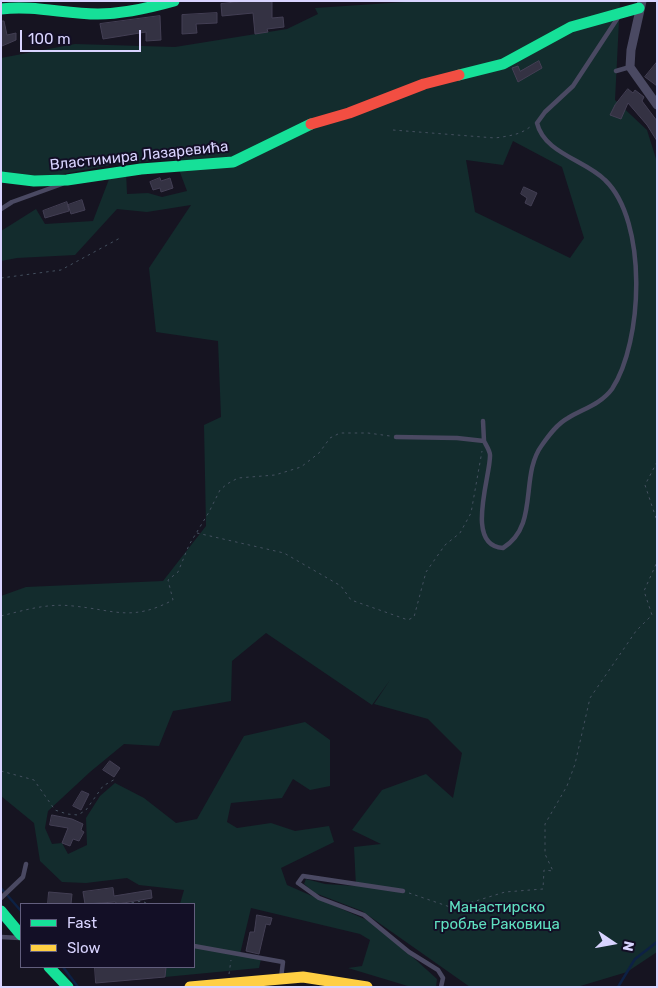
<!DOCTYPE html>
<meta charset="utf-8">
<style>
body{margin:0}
#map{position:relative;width:658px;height:988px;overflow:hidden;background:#161421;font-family:Rubik,sans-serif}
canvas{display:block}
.frame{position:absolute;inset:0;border:2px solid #d9d4ff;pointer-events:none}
.legend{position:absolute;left:20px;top:903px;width:175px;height:65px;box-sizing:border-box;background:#130f26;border:1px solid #625e7d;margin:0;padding:6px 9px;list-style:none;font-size:15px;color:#d9d4ff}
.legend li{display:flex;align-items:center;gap:10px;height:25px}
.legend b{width:25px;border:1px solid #625e7d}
.north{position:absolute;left:588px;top:918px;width:50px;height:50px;-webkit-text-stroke:4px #130f26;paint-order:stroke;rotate:102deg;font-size:14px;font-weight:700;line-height:20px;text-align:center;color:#d9d4ff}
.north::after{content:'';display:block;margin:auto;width:18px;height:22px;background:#d9d4ff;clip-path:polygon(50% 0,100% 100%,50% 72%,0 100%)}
.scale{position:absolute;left:20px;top:30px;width:121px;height:22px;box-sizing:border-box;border:2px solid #d9d4ff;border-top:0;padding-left:6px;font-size:15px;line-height:18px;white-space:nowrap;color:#d9d4ff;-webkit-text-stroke:4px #130f26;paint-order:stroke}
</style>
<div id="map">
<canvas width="658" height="988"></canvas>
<div class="frame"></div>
<ul class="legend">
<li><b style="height:6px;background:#16e098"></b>Fast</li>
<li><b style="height:6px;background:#ffcf43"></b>Slow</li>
</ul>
<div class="north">N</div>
<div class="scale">100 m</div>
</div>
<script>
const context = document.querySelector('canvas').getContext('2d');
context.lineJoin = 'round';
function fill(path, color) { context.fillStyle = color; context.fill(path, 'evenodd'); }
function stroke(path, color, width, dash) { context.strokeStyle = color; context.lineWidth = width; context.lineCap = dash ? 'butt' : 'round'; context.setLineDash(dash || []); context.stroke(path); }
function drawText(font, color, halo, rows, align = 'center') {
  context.font = font + ' Rubik,sans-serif'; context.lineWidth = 4; context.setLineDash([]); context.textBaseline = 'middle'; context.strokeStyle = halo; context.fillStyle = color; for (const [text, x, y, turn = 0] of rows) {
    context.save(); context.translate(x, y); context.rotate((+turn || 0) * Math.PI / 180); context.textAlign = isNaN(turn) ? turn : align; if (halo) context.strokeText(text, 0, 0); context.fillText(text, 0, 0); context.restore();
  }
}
fill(new Path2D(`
 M420 1H620L615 100 647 130 657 162V952L627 972 577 987H470L362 911 315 893 304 884 306 879 325 884 356 886 354 847 381 844 352 830 382 790 426 774 453 798 462 753 428 719 374 704 390 680 372 705 266 633 232 661 231 701 173 711 159 746 124 744 90 772 48 811 45 828 52 844 62 843 68 854 87 845 86 818 100 796 115 783 144 798 176 823 197 819 244 736 305 722 330 740V786L310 790 293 779 282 798 231 803 227 822 237 828 271 823 295 831 329 826 334 842 281 868 287 885 376 924 437 979 436 987H411L348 968 362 966 370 940 360 934 251 908 240 954 261 959 259 968 165 977 166 967H194V904H180L184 890 139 885 127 878 86 883 62 882 40 861 34 823 1 796V596L26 587 163 581 206 526 204 425 221 417 218 341 156 332 149 268 191 205 147 212 117 209 75 255 17 258 1 261V231L36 209 45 224 93 221 111 174 126 171 127 194 148 193 162 197 187 191 175 159 111 165 47 177 1 174V58L75 44 175 47 287 29 318 14 315 8ZM513 141 562 167 584 238 570 258 475 212 466 160 503 165Z`), '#132c2d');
stroke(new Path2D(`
 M1 888 21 911
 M63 967 78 987
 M618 987 635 959 657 942`), '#0d2144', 2.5);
const building = new Path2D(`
 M244 1H272V18L283 17 284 27 267 29 268 32 255 34 253 13 222 16 221 4Z
 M217 13V23L196 24 197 33 182 34V15Z
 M160 16 161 40 146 41V32L103 39 100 24Z
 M1 21H4L7 35 16 33V40L2 46Z
 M539 61 542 68 518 82 512 68 518 66 520 71Z
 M657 62V86L645 77Z
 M628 89 633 93 635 90 644 97 642 101 657 121V141L647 125 628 103 621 119 610 115 615 105Z
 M160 178 161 181 170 178 173 188 161 192 160 188 153 190 150 182Z
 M524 187 537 193 531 206 525 203 527 198 521 194Z
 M82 200 85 210 71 214 68 205Z
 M67 202 69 211 45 218 43 211Z
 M110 761 120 768 114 777 103 770Z
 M82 791 89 794 81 810 73 806Z
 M52 815 72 819 83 824 81 830 84 832 79 841 73 839 70 846 62 843 68 828 50 825Z
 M113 888 114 896 151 890 152 898 118 904 115 902 85 904 83 892Z
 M49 892 72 894 71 904H48Z
 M257 915 272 918 270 925 266 924 259 954 246 951 250 932H254Z
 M95 967H166L165 977 96 983Z`);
fill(building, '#343243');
stroke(building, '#433f54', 1);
stroke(new Path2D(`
 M393 130 495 138C508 136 521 135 531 126
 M1 278 61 270 120 238
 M657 462 645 485 657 521
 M197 533 284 553 341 586 351 600 408 620 414 617 426 572 445 545 460 533 471 513 482 451
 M1 616C25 610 48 603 73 606 115 610 131 622 173 600L168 580 178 572 189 545 209 512 220 490 227 484 238 478 275 475 301 467 319 453 330 438 340 433H368L390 436
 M1 771 34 780 55 810 67 814 78 815 86 810 103 786 117 778
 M409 893 453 908 505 892 543 889 544 870 553 871 545 854V824L567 786 575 764 590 698 636 631 652 615 644 591 657 562
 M125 904 142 901 148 904
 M229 974 231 960`), '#44505f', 1, [2.5, 4]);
stroke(new Path2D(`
 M616 71 630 67
 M1 209 12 202 62 184
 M483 421 484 441
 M396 437 457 438 484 441C486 445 490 451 490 455 491 475 464 546 503 548 540 525 519 476 542 445 549 435 557 424 568 418 583 409 601 404 612 389 643 342 648 221 605 180 585 160 544 153 537 123L545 112 573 86 619 16
 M403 891 303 876 298 883 319 898 364 915 409 952 438 970 443 978 441 987
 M1 898 23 877 26 864
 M1 937 20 938
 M194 946 283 962 281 978`), '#4a4962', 4.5);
stroke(new Path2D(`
 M642 1 631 50 630 67 657 105`), '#4a4962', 9);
stroke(new Path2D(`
 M1 9C34 5 65 14 98 14 124 14 149 8 174 1
 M459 75 503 64 571 27 639 8
 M1 177 34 181 67 180 141 169 233 162 311 124
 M1 911 21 935
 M49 967 68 987`), '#16e098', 11);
stroke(new Path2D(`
 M190 987 303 977 367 987`), '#ffcf43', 11);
stroke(new Path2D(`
 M311 124 349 113 424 84 459 75`), '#f24e42', 11);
drawText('15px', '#d9d4ff', '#130f26', [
 ["Властимира Лазаревића",139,156,-6]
]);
drawText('15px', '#5fe0c0', '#130f26', [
 ["Манастирско",497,908],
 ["гробље Раковица",497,925]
]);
</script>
